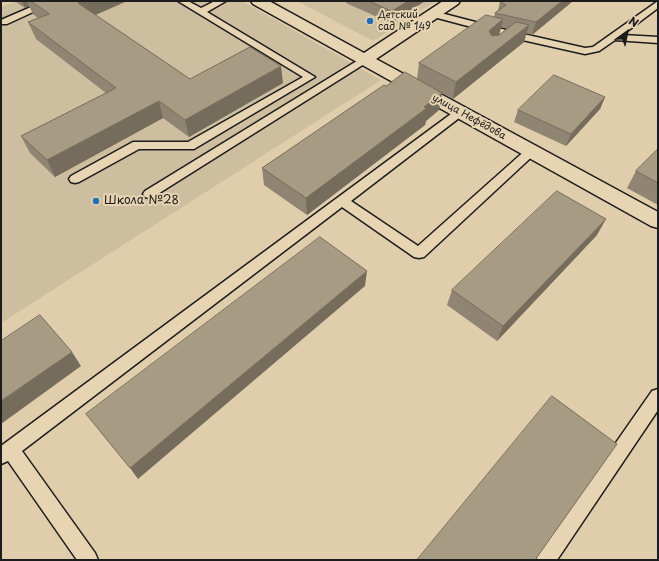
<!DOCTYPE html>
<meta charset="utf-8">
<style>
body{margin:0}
#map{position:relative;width:659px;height:561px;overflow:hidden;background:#dfcdac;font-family:"Playpen Sans",sans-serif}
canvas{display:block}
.frame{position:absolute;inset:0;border:2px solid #1c1c1c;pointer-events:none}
.north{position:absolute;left:607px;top:12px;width:40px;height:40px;-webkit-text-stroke:3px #e7d4b2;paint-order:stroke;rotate:33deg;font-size:11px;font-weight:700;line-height:16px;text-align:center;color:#1c1c1c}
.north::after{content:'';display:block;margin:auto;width:14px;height:18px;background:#1c1c1c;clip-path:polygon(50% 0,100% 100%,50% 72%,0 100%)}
</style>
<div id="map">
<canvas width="659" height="561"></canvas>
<div class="frame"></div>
<div class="north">N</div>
</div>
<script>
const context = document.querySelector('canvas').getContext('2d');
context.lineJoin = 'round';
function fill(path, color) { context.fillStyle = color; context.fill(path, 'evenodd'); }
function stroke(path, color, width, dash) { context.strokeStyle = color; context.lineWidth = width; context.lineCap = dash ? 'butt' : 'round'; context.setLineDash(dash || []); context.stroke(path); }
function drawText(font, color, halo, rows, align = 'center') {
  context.font = font + ' "Playpen Sans",sans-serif'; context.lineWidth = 4; context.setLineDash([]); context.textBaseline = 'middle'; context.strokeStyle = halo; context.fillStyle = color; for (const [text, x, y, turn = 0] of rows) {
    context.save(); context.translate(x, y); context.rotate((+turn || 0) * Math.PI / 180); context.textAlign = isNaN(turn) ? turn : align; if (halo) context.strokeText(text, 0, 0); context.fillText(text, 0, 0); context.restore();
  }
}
fill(new Path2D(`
 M17 1H242L381 80 1 323V7Z
 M297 1H436L373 41Z`), '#cebea0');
const service = new Path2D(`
 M45 1H57L7 24H1V20Z
 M178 1H188L201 8 215 1H226L207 12 315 77 194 149H139L79 182 75 183 71 182 69 179 71 176 133 142H188L303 77Z
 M658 1V8L622 35 658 37V43L615 40 599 51 585 54 509 37 430 16 428 14 433 11 510 31 585 48 593 47Z
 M365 56 369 57 370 59 369 61 153 197 149 198 145 197 143 194 145 191Z
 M459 110 463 111 464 113 463 115 351 201 418 246 528 148H536L538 151 424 257 419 258 414 257 342 207 22 451 95 553 98 560H77L8 461 1 464V446L455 111Z
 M658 389V410L557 560H536L539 553 652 391Z`);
const minor = new Path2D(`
 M251 1H269L364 53 443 1H460L458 4 376 59 658 212V228L651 226 253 4Z`);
stroke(service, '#1c1c1c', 3);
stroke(minor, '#1c1c1c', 3);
fill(service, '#e7d4b2');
fill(minor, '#e7d4b2');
fill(new Path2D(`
 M15 1H127L95 15 190 79 283 83 189 137 163 118 55 177 30 153 21 136 106 93 36 39 28 22 38 18 33 14 29 6 25 8Z
 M346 1H425L391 23 346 3Z
 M502 1H573L532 35 526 33 524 42 453 99 442 93 439 110 426 121 425 125 307 215 264 185 262 168 386 86 417 79 419 63 494 17 495 13 498 10 500 2ZM501 27 508 29 499 35Z
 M605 97 600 109 566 146 514 122 518 110Z
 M658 149V205L627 188 636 171Z
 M597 235 497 341 447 305 452 290Z`), '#908572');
fill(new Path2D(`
 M22 1H27L29 6 25 8Z
 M83 1H127L84 20 78 3Z
 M408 1H425L391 23 392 11Z
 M562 1H573L532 35 536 22Z
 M503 19 499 36 485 48 489 31Z
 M529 25 524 42 453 99 456 82Z
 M281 66 283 83 189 137 185 120Z
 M442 93 439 110 426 121 425 125 307 215 306 198Z
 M605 97 600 109 566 146 571 134Z
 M159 101 163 118 55 177 47 160Z
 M606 219 597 235 497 341 503 326Z
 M367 271 365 286 138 479 130 468Z
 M72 352 81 366 1 424V401Z`), '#766c5c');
const building = new Path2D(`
 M31 1H83L78 3 190 79 250 47 281 66 185 120 159 101 47 160 21 136 116 88 28 22 49 14Z
 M369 1H408L392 11Z
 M502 1H562L536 22 495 13 506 5 500 2Z
 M486 15 503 19 489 31 492 36 499 35 516 22 529 25 456 82 419 63Z
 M405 72 442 93 424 107 427 108 306 198 262 168 384 85 386 86Z
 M554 75 605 97 571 134 518 110Z
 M658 149V183L636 171Z
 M557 191 606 219 503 326 452 290Z
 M320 237 367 271 130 468 86 414Z
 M40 315 72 352 1 401V341Z
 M552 396 617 444 535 560H417Z`);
fill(building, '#a89b84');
stroke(building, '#766c5c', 1);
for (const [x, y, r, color] of [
 [370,21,4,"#1f6fb2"],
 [96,201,4,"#1f6fb2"]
]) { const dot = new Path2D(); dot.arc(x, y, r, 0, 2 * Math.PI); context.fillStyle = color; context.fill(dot); stroke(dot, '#e7d4b2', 1.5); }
drawText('10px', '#1c1c1c', '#e7d4b2', [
 ["Детский",378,15],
 ["сад № 149",378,27]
], 'left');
drawText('10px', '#1c1c1c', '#e7d4b2', [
 ["улица Нефёдова",469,117,29]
]);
drawText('12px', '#1c1c1c', '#e7d4b2', [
 ["Школа №28",104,201]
], 'left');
</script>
